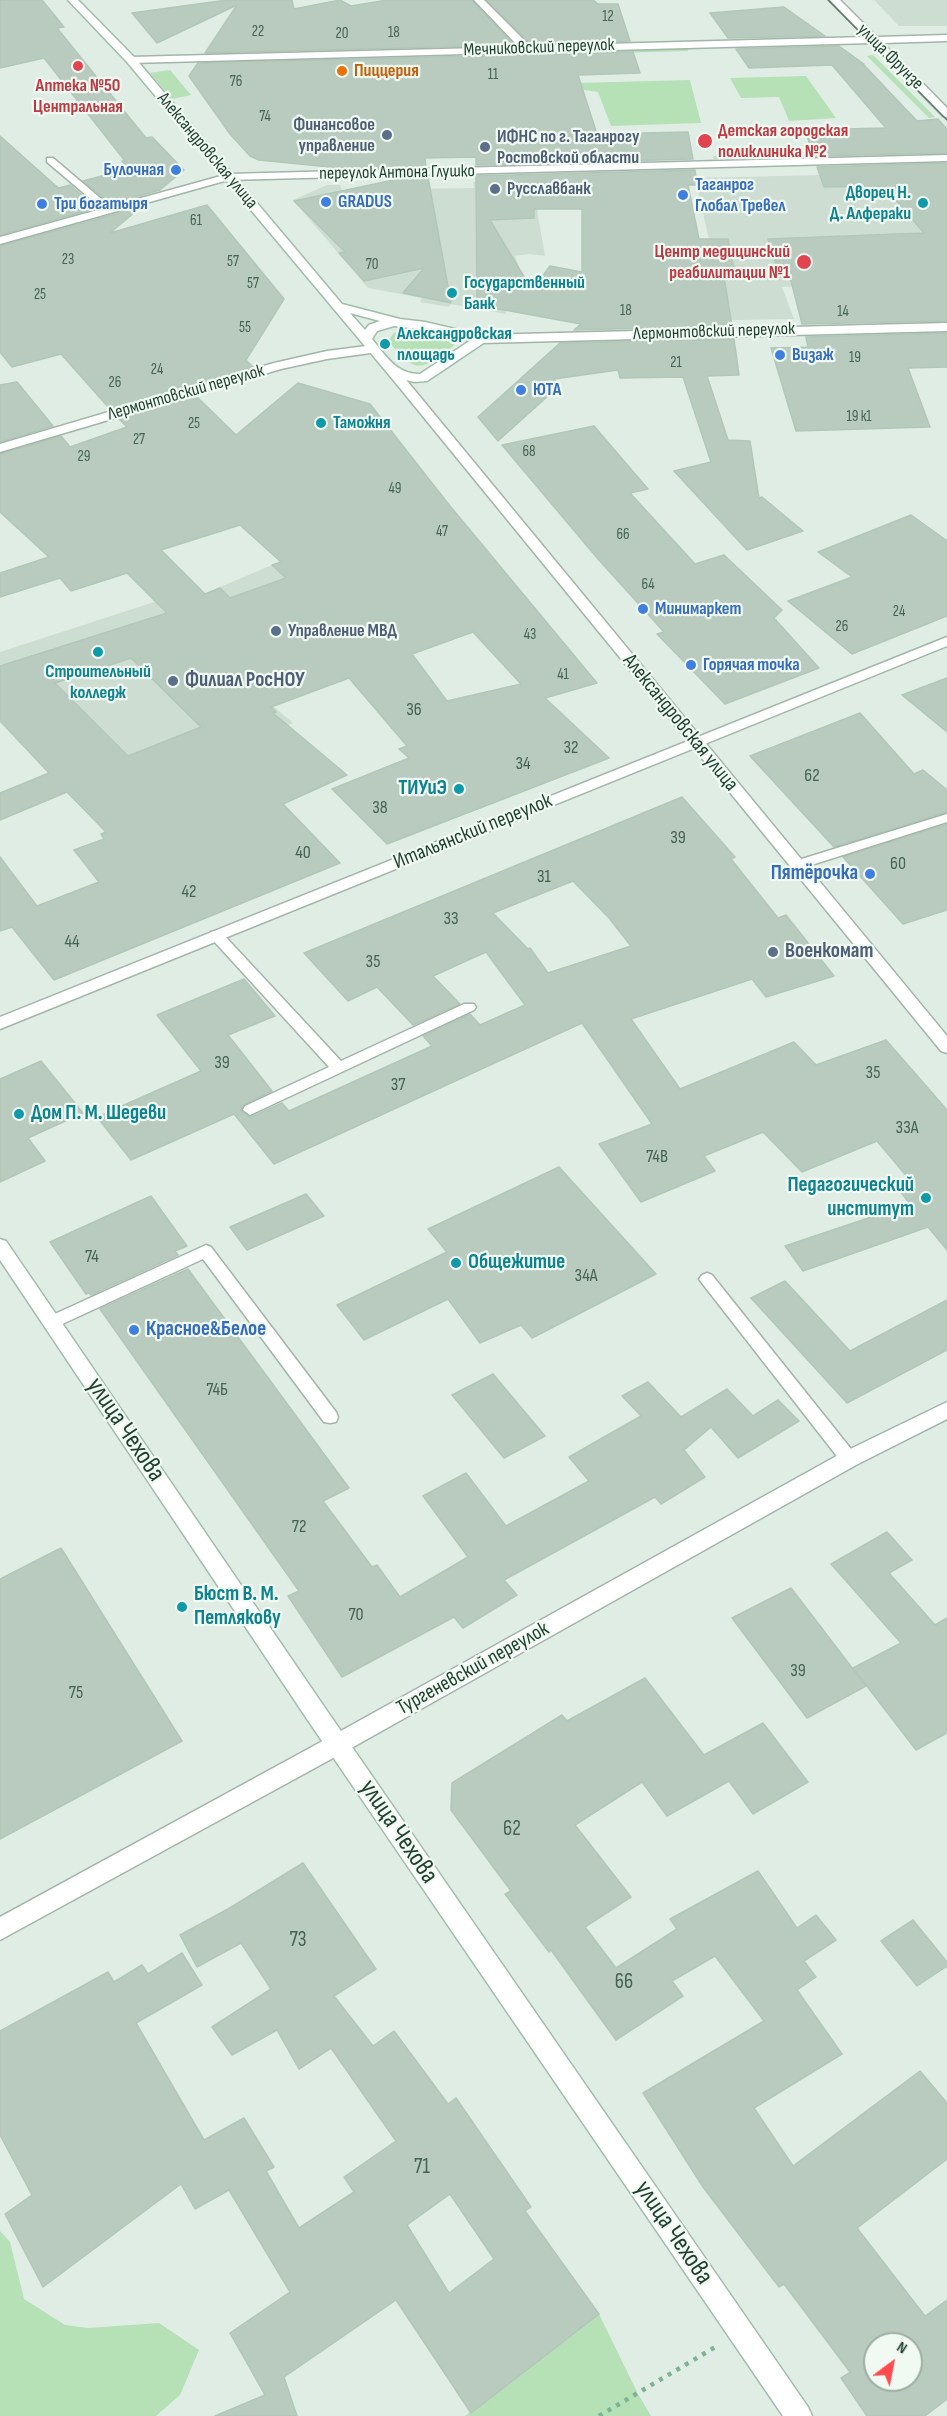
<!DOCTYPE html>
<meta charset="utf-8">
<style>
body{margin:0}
#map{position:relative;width:947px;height:2416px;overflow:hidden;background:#e0ede4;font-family:"Sofia Sans Condensed",sans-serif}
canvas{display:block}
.north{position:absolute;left:863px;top:2332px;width:60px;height:60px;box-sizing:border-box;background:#f1f9f3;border:2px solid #9dafa4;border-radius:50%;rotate:32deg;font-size:16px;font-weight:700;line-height:24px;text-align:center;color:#1f3f2e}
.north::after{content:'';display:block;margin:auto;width:21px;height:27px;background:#ff4c50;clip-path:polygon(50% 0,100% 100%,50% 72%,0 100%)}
</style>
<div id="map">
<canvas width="947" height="2416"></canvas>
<div class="north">N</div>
</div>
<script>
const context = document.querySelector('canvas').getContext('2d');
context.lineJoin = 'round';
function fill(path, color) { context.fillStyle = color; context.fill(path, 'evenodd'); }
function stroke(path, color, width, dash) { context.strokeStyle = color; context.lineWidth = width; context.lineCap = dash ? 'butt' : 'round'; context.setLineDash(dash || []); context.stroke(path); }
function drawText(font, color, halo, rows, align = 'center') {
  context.font = font + ' "Sofia Sans Condensed",sans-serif'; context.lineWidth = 4.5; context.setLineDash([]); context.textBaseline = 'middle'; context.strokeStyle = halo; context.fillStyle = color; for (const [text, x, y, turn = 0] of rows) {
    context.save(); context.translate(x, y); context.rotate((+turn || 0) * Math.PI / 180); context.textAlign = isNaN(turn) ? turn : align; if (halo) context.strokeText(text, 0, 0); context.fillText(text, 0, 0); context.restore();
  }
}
fill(new Path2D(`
 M874 0H947V26H899Z
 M947 172V317L846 284 782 287 794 319 681 321 709 240 695 178Z
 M532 181 545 256 529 254 515 256 523 278 505 314 451 304 449 307 420 302 422 298 368 288 293 200 327 185H340L342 190 474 188 473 182Z
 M450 506 488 550 385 585 273 706 293 723 85 810 0 720V652L188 591 194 598 272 565 400 519Z`), '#ceddd2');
fill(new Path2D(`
 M687 47 688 51 546 55 545 51Z
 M873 55 935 117 929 118 867 56Z
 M170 70 191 95 172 99 150 73Z
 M806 76 836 118 789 121 779 97 741 98 730 78Z
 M690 80 701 123 611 126 598 92 579 89 577 83Z
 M849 153 845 156 714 159 713 156Z
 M411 329 449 336 457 341C453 348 445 352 439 357 414 376 405 360 388 341L394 333Z
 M0 2231 10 2242 24 2299 65 2325 88 2328 159 2323 199 2350 180 2395 156 2416H0Z
 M599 2314 638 2394 651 2416H465Z`), '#b6e0b6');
const building = new Path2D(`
 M0 0H42L64 27 57 28 146 138 152 137 184 170 160 190 111 204 83 181 128 169 122 161H125L44 58 0 68Z
 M227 0H292L294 9 340 0 351 6 387 0H472L514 45 205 53 237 5 157 43 132 13Z
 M487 0H593L598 4H618L630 41 531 44Z
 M784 7 825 36 728 38 710 13Z
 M839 46 864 64H863L917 121 938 119 947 129V153L814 156 805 130 886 128 832 65 749 68 736 49Z
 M633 52 640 73 578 75 597 134 688 132 693 159 476 165V157L425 158 426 167 350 169 259 160 250 156 230 134 189 76 198 63Z
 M0 136 55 185 59 188 70 185 97 208 0 235Z
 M947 163V321L802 324 790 277H780L768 239 924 233 884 186 824 187 817 167Z
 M695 170 697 185H688L699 239H728L735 274 724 277 732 326 574 330 581 324 477 305 476 176ZM534 209H582V272L550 266 532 290 490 220 534 218Z
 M428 177 451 303 403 293 424 268 364 281 339 253 345 252 294 201 403 178Z
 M207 205 284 299 246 360 253 367 110 409 61 354 12 367 0 352V246L141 207 110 233Z
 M947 333V367L908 368 930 427 796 431 771 348 808 347 806 337Z
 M734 339 739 375 707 376 728 440 750 441 759 498 762 497 803 531 747 550 674 471 711 462 683 377 620 378 618 370 554 379 559 386 498 441 478 417 560 343Z
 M17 382 53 426 0 442V385Z
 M298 383 370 404 450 506 597 683 545 698 609 758 387 844 332 789 409 758 399 749 407 746 349 678 271 707 276 712 273 713 347 775 283 804 340 863 54 980 12 927 0 931V857L37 906 99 882 74 850 104 839 101 834 106 832 67 792 0 820V793L49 773 0 721V666L167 613 127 573 71 591 60 578 0 597V573L49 557 0 512V454L61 436 70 447 127 427 119 419 196 396 236 435ZM240 525 281 562 272 565 286 578 230 598 220 588 205 594 161 550ZM473 632 521 684 447 701 412 654ZM131 658 201 727 128 756 55 683Z
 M594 426 648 489 630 493 695 564 724 555 782 610 774 618 819 668 725 704 657 634 664 632 598 559 502 445Z
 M911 515 947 541V616L852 654 788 601 852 577 818 552Z
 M947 678V732L902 695Z
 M860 713 914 774 923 770 947 790V812L834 847 750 756Z
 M682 797 735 857 731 859 778 918 786 915 834 976 766 997 752 979 631 1019 680 1089 794 1042 816 1065 886 1040 947 1110V1250L928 1227 803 1271 785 1246 910 1204 900 1191 914 1185 877 1141 802 1172 763 1132 704 1156 715 1171 641 1202 599 1144 652 1124 582 1023 274 1164 234 1114 131 1160 97 1117 201 1071 157 1015 244 979 275 1016 228 1035 272 1091 243 1105 241 1111 251 1117 282 1103 289 1111 432 1046 423 1036 470 1014 480 1025 525 1005 486 952 433 976 460 1004 413 1025 377 987 348 1001 304 953ZM573 881 609 918 631 946 548 973 530 948 528 949 493 913Z
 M947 824V910L903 924 843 857Z
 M41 1061 83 1113 28 1138 45 1161 0 1182V1079Z
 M559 1167 656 1274 532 1338 521 1325 480 1343 448 1299 364 1340 337 1305 447 1252 428 1229Z
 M306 1194 324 1216 247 1250 230 1227Z
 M151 1196 187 1246 175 1251 178 1255 91 1295 89 1293 86 1294 50 1242Z
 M188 1269 349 1488 323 1501 372 1567 377 1565 400 1597 468 1557 423 1496 466 1473 506 1526 589 1481 569 1457 641 1416 622 1396 648 1382 681 1417 727 1389 753 1416 778 1400 799 1421 738 1458 711 1427 684 1450 705 1477 661 1504 655 1497 504 1580 517 1595 463 1628 454 1617 342 1677 288 1596 299 1591 100 1309Z
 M785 1281 850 1351 947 1300V1350L847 1403 751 1298Z
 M493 1374 545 1436 504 1458 452 1395Z
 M887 1532 912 1560 889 1573 935 1625 947 1618V1733L916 1750 853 1668 901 1643 831 1564Z
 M61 1548 182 1741 0 1839V1579Z
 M791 1588 866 1686 807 1718 732 1618Z
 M645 1678 704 1755 763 1723 808 1782 753 1814 729 1781 667 1816 642 1782 575 1825 631 1897 585 1927 616 1968 677 1929 670 1919 758 1871 797 1928 816 1915 836 1940 804 1961 816 1977 797 1990 842 2054 754 2108 793 2166 920 2071 947 2103V2159L857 2228 925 2316 947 2300V2399L925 2416H867L841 2378 850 2372 784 2284 779 2287 703 2187 643 2093 764 2021 715 1956 672 1981 683 1996 616 2040 551 1950 549 1952 505 1894 511 1891 451 1810 452 1783 562 1715 567 1721ZM875 2344H911V2380H875Z
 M303 1863 376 1969 334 1996 373 2046 394 2031 448 2104 456 2098 531 2207 525 2211 599 2314 471 2413 396 2300 284 2377 297 2416H215L265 2395 230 2333 290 2292 229 2190 195 2209 181 2184 43 2287 5 2214 32 2195 0 2135V2031L108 1972 114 1982 142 1965 148 1974 182 1953 202 1985 136 2023 204 2140 244 2118 274 2167 266 2171 299 2228 354 2192 344 2177 396 2141 331 2048 299 2069 277 2030 232 2055 212 2027 271 1989 241 1943 197 1967 180 1935 228 1909ZM450 2194 494 2259 449 2293 407 2225Z
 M913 1920 947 1962V1966L917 1986 881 1941Z`);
fill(building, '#b8cbbe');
stroke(building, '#b2c7b9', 1.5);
const service = new Path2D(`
 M47 158H53L112 208V212H106L47 162Z
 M947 814V822L802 868H792L790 865 792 862Z
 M216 931 221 932 341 1061 464 1004H474L476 1007 474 1010 250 1115 243 1110 245 1106 329 1067 211 938 209 935 211 932Z
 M206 1245 211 1247 336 1412 338 1417 336 1422 330 1423 324 1422 203 1259 58 1326H46L44 1322 46 1318Z
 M707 1273 712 1275 855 1454 857 1459 855 1464 849 1466 843 1464 702 1283 699 1279 702 1275Z`);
const minor = new Path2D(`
 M474 0H484L530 46 866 37 830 0H840L877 37 947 35V41L883 43 947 108V117L943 116 872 43 131 63 126 60 131 57 519 47Z
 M947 155V161L228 180 0 244V237L228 174Z
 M947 323V331L481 343 475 339 481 335Z
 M374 345 378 346V352L327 359 281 369 0 452V444L274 363 327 351Z
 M947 637V646L0 1029V1017Z
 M947 1402V1419L856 1465 346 1751 0 1940V1917L330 1737 842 1453Z`);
const tertiary = new Path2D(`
 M394 369 398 370 947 1036V1053L941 1051 390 376 388 373Z`);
const secondary = new Path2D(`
 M68 0H78L135 58 342 304 400 319 425 322 485 336V342L427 381 414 382 390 376 127 62ZM350 313 380 321 369 325 365 330ZM394 326 425 330 471 340 420 374C396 374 386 356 372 339L377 331Z
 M0 1239 6 1241 323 1705 808 2407 812 2416H783L307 1719 0 1260Z`);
stroke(service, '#a2b5aa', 3);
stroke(minor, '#a2b5aa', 3);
stroke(tertiary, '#a2b5aa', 3);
stroke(secondary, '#a0bdab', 3);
stroke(new Path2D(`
 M599 2416 717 2346`), '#7db494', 4.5, [4, 6]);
fill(service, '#fff');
fill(minor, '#fff');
fill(tertiary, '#fff');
fill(secondary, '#fff');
stroke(new Path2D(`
 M828 0 947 120`), '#597b69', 1.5);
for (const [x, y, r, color] of [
 [78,66,6,"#e0444e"],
 [342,71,6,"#e8710a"],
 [387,135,6,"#5c6f8a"],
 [705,141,8,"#e0444e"],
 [485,147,6,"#5c6f8a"],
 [176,170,6,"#3f7fe0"],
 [495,189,6,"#5c6f8a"],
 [683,195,6,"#3f7fe0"],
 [326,202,6,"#3f7fe0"],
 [923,203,6,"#0f9aa8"],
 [42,204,6,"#3f7fe0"],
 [804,262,8,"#e0444e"],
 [452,293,6,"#0f9aa8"],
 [385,344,6,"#0f9aa8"],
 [780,355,6,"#3f7fe0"],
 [521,390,6,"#3f7fe0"],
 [321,423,6,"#0f9aa8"],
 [643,609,6,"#3f7fe0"],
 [276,631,6,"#5c6f8a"],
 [98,652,6,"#0f9aa8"],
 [691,665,6,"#3f7fe0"],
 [173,681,6,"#5c6f8a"],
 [459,789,6,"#0f9aa8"],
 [870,874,6,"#3f7fe0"],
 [773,952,6,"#5c6f8a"],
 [19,1114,6,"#0f9aa8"],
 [926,1198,6,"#0f9aa8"],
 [456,1263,6,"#0f9aa8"],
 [134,1330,6,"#3f7fe0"],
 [182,1607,6,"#0f9aa8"]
]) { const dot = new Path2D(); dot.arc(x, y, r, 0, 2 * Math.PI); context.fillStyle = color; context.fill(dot); stroke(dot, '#f1f9f3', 2); }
drawText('15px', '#456252', null, [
 ["12",608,17],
 ["22",258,32],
 ["18",394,33],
 ["20",342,34],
 ["11",493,75],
 ["76",236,82],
 ["74",265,117],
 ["61",196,221],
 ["23",68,260],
 ["57",233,262],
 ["70",372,265],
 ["57",253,284],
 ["25",40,295],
 ["18",626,311],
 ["14",843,312],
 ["55",245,328],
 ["19",855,358],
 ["21",676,363],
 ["24",157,370],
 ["26",115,383],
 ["19 к1",859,417],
 ["25",194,424],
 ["27",139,440],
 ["68",529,452],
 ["29",84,457],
 ["49",395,489],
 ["47",442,532],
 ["66",623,535],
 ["64",648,585],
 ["24",899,612],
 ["26",842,627],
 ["43",530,635],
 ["41",563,675]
]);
drawText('18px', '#1f3f2e', '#f1f9f3', [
 ["Мечниковский переулок",539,48,-2],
 ["улица Фрунзе",890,57,45],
 ["Александровская улица",207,151,50],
 ["переулок Антона Глушко",397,173,-1],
 ["Лермонтовский переулок",714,332,-2],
 ["Лермонтовский переулок",186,393,-16]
]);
drawText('bold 18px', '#c56008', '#f1f9f3', [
 ["Пиццерия",354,71]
], 'left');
drawText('bold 18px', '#be3a42', '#f1f9f3', [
 ["Аптека №50",78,86],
 ["Центральная",78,107],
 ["Детская городская",718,131,"left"],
 ["поликлиника №2",718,152,"left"],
 ["Центр медицинский",790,252,"right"],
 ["реабилитации №1",790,273,"right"]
]);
drawText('bold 18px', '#4e5e75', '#f1f9f3', [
 ["Финансовое",375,125,"right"],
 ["управление",375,146,"right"],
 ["ИФНС по г. Таганрогу",497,137],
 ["Ростовской области",497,158],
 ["Русславбанк",507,189],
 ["Управление МВД",288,631]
], 'left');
drawText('bold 18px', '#366cbe', '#f1f9f3', [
 ["Булочная",164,170,"right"],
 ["Таганрог",695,185],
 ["Глобал Тревел",695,206],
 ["GRADUS",338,202],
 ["Три богатыря",54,204],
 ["Визаж",792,355],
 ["ЮТА",533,390],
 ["Минимаркет",655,609],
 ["Горячая точка",703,665]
], 'left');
drawText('bold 18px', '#0d838f', '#f1f9f3', [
 ["Дворец Н.",911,193,"right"],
 ["Д. Алфераки",911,214,"right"],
 ["Государственный",464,283],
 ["Банк",464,304],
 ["Александровская",397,334],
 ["площадь",397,355],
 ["Таможня",333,423],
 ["Строительный",98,672,"center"],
 ["колледж",98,693,"center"]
], 'left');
drawText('18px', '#456252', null, [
 ["36",414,710],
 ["32",571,748],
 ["34",523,764],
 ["62",812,776],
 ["38",380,808],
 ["39",678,838],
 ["40",303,853],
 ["60",898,864],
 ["31",544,877],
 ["42",189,892],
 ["33",451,919],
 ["44",72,942],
 ["35",373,962],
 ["39",222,1063],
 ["35",873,1073],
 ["37",398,1085],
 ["33А",907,1128],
 ["74В",657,1157],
 ["74",92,1257],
 ["34А",586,1276],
 ["74Б",217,1390],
 ["72",299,1527],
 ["70",356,1615],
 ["39",798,1671],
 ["75",76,1693]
]);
drawText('bold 21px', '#4e5e75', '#f1f9f3', [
 ["Филиал РосНОУ",185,681],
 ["Военкомат",785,952]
], 'left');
drawText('21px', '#1f3f2e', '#f1f9f3', [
 ["Александровская улица",680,723,51],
 ["Итальянский переулок",473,832,-22],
 ["Тургеневский переулок",473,1669,-29]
]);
drawText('bold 21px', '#0d838f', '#f1f9f3', [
 ["ТИУиЭ",447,789,"right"],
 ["Дом П. М. Шедеви",31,1114],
 ["Педагогический",914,1186,"right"],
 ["институт",914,1210,"right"],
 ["Общежитие",468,1263],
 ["Бюст В. М.",194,1595],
 ["Петлякову",194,1619]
], 'left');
drawText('bold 21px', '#366cbe', '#f1f9f3', [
 ["Пятёрочка",858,874],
 ["Красное&Белое",146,1330,"left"]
], 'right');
drawText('21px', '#456252', null, [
 ["62",512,1830],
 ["73",298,1941],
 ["66",624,1983],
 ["71",422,2168]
]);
drawText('26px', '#1f3f2e', '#f1f9f3', [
 ["улица Чехова",125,1430,56],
 ["улица Чехова",398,1832,56],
 ["улица Чехова",673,2233,56]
]);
</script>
